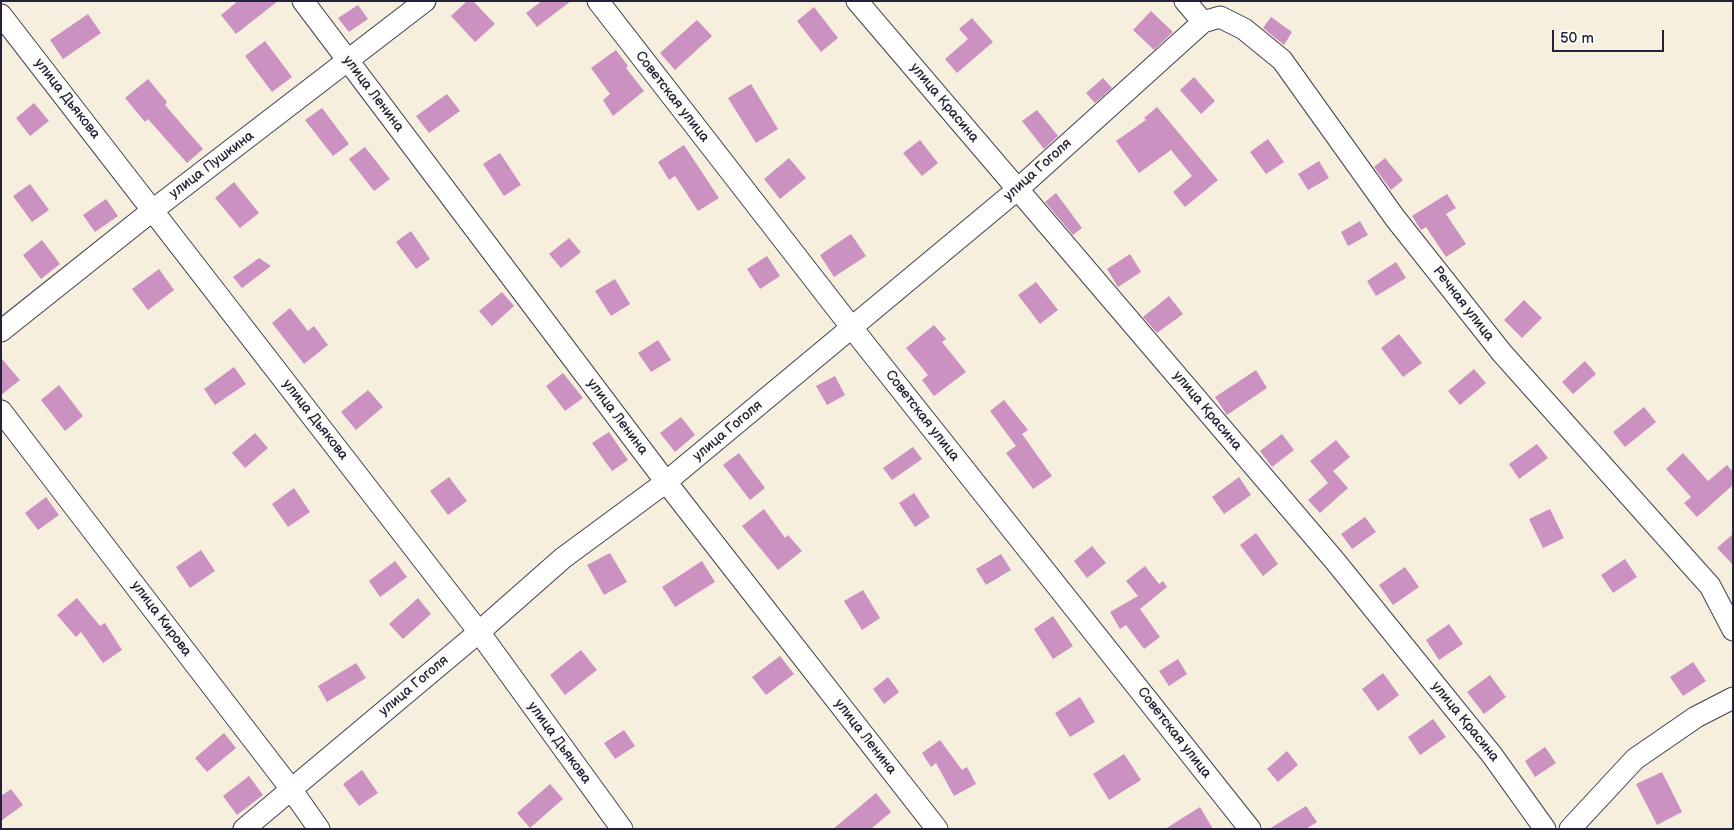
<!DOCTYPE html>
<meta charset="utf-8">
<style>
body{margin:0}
#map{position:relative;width:1734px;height:830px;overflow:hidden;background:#f6efdd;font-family:"Balsamiq Sans",sans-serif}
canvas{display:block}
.frame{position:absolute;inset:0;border:2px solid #22223b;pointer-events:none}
.scale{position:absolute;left:1552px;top:30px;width:112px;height:22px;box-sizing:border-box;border:2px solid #22223b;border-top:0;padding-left:6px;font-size:15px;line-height:18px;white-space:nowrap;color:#22223b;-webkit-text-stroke:4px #fdfcf7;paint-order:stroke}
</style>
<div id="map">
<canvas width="1734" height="830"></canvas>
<div class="frame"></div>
<div class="scale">50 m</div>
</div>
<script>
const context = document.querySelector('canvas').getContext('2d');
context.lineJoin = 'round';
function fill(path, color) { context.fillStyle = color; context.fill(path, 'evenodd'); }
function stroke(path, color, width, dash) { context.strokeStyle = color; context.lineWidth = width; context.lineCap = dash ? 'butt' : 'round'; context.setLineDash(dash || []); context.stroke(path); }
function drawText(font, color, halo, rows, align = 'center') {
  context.font = font + ' "Balsamiq Sans",sans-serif'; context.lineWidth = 5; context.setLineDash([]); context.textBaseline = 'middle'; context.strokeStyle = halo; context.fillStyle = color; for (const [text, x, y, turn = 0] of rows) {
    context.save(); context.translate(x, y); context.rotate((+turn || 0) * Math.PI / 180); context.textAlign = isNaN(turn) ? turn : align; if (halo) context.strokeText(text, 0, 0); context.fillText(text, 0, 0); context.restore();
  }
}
fill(new Path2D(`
 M238 1H278L236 34 221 15Z
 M467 1H473L495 24 475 42 451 16Z
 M542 1H571L537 27 526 13Z
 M358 5 368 19 349 32 338 18Z
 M814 7 838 38 821 52 797 21Z
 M1151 11 1173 32 1154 50 1133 30Z
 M88 14 101 33 63 59 50 40Z
 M1271 17 1292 32 1284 45 1263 28Z
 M972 18 993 42 957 73 945 59 968 39 959 29Z
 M697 20 712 36 675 70 660 53Z
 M265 41 292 77 272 92 245 56Z
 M616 50 628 66 626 68 644 91 613 116 603 100 610 94 591 68Z
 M1194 77 1215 101 1201 114 1180 90Z
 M1103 78 1112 88 1095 103 1086 93Z
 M148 79 167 102 165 105 203 149 187 163 148 119 145 122 125 98Z
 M751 84 778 129 756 143 728 98Z
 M447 94 460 111 429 133 416 116Z
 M34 103 49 121 30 136 16 118Z
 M1157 107 1218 180 1185 207 1173 192 1192 176 1171 150 1139 173 1116 141 1146 120 1144 118Z
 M322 108 349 144 333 156 305 120Z
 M1037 110 1058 136 1044 149 1022 121Z
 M1268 139 1284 162 1266 174 1250 152Z
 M920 140 938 163 922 176 903 153Z
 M684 145 719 198 698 211 675 176 669 180 658 162Z
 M365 147 390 179 374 191 349 159Z
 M500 153 521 185 504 196 483 164Z
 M789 158 806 178 780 199 764 179Z
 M1385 158 1403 180 1391 190 1374 167Z
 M1319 161 1329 178 1308 190 1298 174Z
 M234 182 259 213 240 228 215 198Z
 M30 184 49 210 32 222 13 196Z
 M1056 193 1082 228 1073 235 1045 202Z
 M1447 194 1456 208 1446 214 1466 244 1446 257 1426 227 1421 230 1412 216Z
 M106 199 118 216 95 232 83 215Z
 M1360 221 1368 235 1348 246 1341 232Z
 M411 231 430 259 416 269 396 242Z
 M851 234 866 256 834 277 820 255Z
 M569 238 581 252 561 268 549 254Z
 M42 240 60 264 41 279 23 255Z
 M1130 254 1141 272 1118 287 1107 269Z
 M767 256 780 276 760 289 747 269Z
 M259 258 271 266 242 288 233 277Z
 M1396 262 1406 278 1376 296 1367 281Z
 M159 269 174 290 148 310 132 289Z
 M615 279 630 304 611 316 595 291Z
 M1036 282 1058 310 1040 324 1018 295Z
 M502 292 514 306 492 326 479 311Z
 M1169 296 1183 314 1157 333 1143 317Z
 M1524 300 1542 318 1522 338 1504 320Z
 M290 308 308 331 314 326 328 345 304 364 272 323Z
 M934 325 946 339 942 342 966 372 934 396 922 380 928 375 906 348Z
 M1399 334 1422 363 1403 377 1381 348Z
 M658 340 671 360 651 372 638 353Z
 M1 358 20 380 1 395Z
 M1585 361 1596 374 1573 394 1562 382Z
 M234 367 246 384 215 405 204 389Z
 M1474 369 1486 383 1460 405 1448 391Z
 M1256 370 1267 388 1227 415 1215 397Z
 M563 373 583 398 565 411 546 386Z
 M835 376 845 395 827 405 816 386Z
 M59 385 83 416 65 431 41 400Z
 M368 390 383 407 356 430 341 412Z
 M1004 400 1028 430 1022 434 1052 476 1033 489 1006 453 1016 446 990 411Z
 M1644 407 1656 422 1625 447 1613 432Z
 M681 417 695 435 675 452 660 433Z
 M609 432 628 460 612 471 592 443Z
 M255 433 268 448 245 468 232 453Z
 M1282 434 1294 450 1272 467 1260 451Z
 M1336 440 1350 457 1333 471 1348 488 1320 513 1308 500 1328 483 1310 461Z
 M1537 444 1548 458 1519 479 1509 464Z
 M913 447 922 459 892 480 883 468Z
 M739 453 765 488 750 500 723 465Z
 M1683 453 1708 481 1727 465 1733 472V485L1697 517 1684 503 1691 497 1666 469Z
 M449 477 467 501 448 515 430 491Z
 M1239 477 1251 495 1224 514 1212 497Z
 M294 488 310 512 288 527 272 504Z
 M914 493 930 517 915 527 899 503Z
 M46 497 59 515 38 530 25 513Z
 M764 509 785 538 788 535 802 551 778 570 742 526Z
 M1550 509 1564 538 1543 548 1529 519Z
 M1365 517 1376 532 1352 549 1341 534Z
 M1256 533 1278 564 1263 576 1240 545Z
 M1733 534V565L1717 548Z
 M1092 546 1106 563 1087 578 1074 561Z
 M201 550 215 571 190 588 176 567Z
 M610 553 627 582 604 595 587 565Z
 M1001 554 1011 570 986 585 976 569Z
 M1625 559 1637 577 1613 593 1601 575Z
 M395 561 407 577 380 597 369 581Z
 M702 561 715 582 675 607 662 587Z
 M1145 566 1159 584 1163 581 1167 587 1140 609 1160 637 1144 649 1126 625 1120 629 1110 612 1138 596 1126 581Z
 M1405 567 1419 587 1393 605 1379 585Z
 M863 590 880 618 862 630 844 601Z
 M77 598 100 626 105 623 122 650 103 663 81 632 76 637 57 615Z
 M418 598 431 614 403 639 389 624Z
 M1053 616 1073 646 1053 659 1034 629Z
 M1449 624 1463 644 1439 660 1426 640Z
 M581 650 597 670 565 695 550 675Z
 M780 656 794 674 766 695 752 677Z
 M1178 659 1187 674 1169 686 1159 671Z
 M1693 662 1706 681 1683 696 1670 677Z
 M356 663 366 678 327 702 318 686Z
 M1383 673 1399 695 1378 711 1362 689Z
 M1490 675 1506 697 1484 714 1467 692Z
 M888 677 899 692 884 704 873 689Z
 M1080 697 1095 722 1070 737 1055 713Z
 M1433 719 1446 737 1420 755 1408 737Z
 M624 730 635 746 615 759 604 743Z
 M224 733 236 748 207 772 195 758Z
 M940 740 962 770 967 767 976 784 954 796 936 763 931 767 922 753Z
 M1545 747 1556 763 1535 777 1525 761Z
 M1287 751 1298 765 1278 782 1267 769Z
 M1124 754 1141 780 1109 800 1093 774Z
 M362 770 378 793 359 806 343 784Z
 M1662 772 1682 812 1657 825 1636 784Z
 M249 776 263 795 237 815 223 796Z
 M550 784 563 799 530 828 517 813Z
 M11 789 23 805 1 821V796Z
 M876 793 891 812 871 829H833Z
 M1306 806 1317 822 1306 829H1269Z
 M1200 807 1213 829H1165Z`), '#cb91c1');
const minor = new Path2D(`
 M303 1 666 482 937 829
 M598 1 852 328 1250 829
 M857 1 1335 561 1492 755 1545 829
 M1185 1 1203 22 1220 17 1244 29 1282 60 1395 218 1502 353 1710 586 1733 630
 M1 15 479 632 622 829
 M1 331 153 210 425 1
 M1 411 291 789 319 829
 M244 829 479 632 563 558 666 482 1018 189 1203 22
 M1570 829 1635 759 1696 717 1733 698`);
stroke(minor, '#424153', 23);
stroke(minor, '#fff', 21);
drawText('14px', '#22223b', '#fdfcf7', [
 ["улица Ленина",373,94,53],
 ["Советская улица",672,97,52],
 ["улица Дьякова",67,99,52],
 ["улица Красина",944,103,50],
 ["улица Пушкина",212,165,-37],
 ["улица Гоголя",1038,170,-42],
 ["Речная улица",1463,304,52],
 ["улица Красина",1207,411,50],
 ["Советская улица",922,416,52],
 ["улица Ленина",617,417,53],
 ["улица Дьякова",315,420,52],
 ["улица Гоголя",728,431,-40],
 ["улица Кирова",161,619,53],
 ["улица Гоголя",414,686,-40],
 ["улица Красина",1465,722,51],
 ["Советская улица",1174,733,52],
 ["улица Ленина",865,737,52],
 ["улица Дьякова",559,743,54]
]);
</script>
